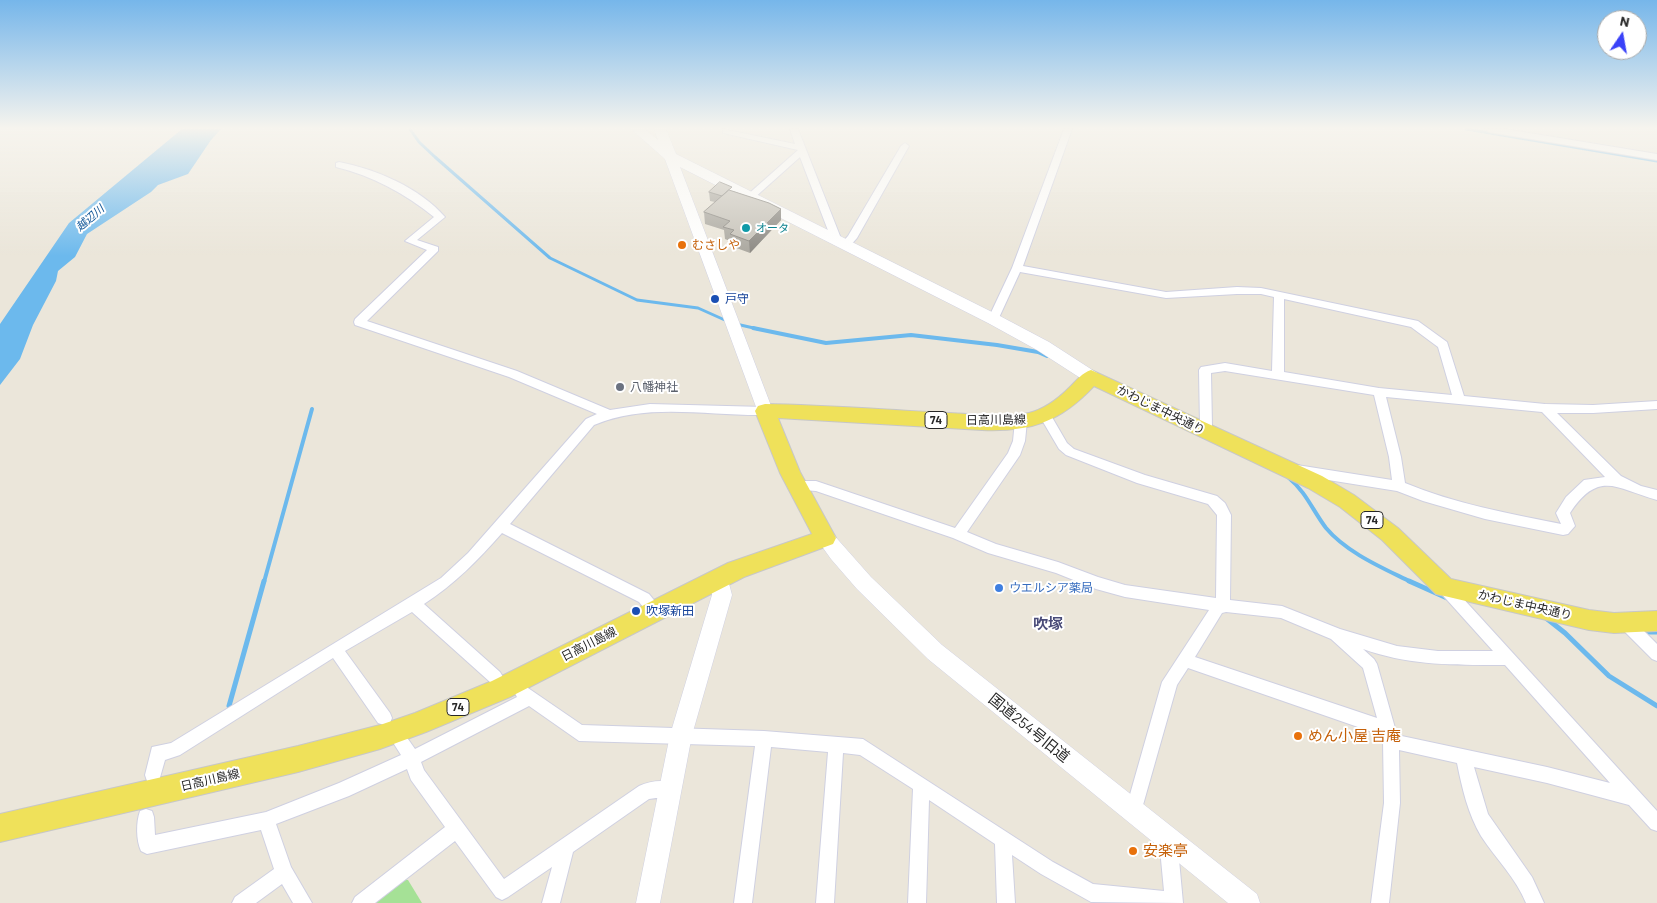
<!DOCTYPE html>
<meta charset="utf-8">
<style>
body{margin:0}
#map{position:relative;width:1657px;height:903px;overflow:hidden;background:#ebe6da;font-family:Barlow,sans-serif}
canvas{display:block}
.north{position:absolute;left:1597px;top:10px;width:50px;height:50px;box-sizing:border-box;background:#fff;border:1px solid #a9a9a9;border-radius:50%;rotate:12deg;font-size:14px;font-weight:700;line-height:20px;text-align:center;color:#282828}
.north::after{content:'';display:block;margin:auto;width:18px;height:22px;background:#3a42f8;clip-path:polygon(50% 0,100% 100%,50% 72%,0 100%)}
</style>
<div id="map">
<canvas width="1657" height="903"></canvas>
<div class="north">N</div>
</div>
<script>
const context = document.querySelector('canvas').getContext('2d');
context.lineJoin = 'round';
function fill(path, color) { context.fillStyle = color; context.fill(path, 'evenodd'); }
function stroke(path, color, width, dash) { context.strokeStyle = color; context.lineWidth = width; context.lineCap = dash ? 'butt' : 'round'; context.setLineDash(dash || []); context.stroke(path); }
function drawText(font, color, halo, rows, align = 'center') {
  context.font = font + ' Barlow,"Noto Sans JP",sans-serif'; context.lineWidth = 4; context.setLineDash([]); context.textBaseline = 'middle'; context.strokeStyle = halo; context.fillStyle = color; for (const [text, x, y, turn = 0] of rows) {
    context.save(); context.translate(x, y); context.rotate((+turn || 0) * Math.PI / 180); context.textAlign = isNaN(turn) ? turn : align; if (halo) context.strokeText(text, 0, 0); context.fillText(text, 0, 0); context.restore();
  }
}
fill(new Path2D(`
 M402 879 408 880 422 903H370Z`), '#a5e196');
fill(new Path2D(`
 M182 129H221L211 140 188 174 158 185 151 192 87 234 75 257 58 271 56 281 33 325 20 359 0 385V324L69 223Z`), '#6cb9ed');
stroke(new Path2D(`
 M410 129 419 142 435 157 550 258 637 300 698 308 727 321
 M1466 129 1657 161
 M736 324 758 329`), '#6cb9ed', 3);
stroke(new Path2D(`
 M753 328 826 343 911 335 997 345 1038 352 1047 356
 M1289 478C1306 492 1313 511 1326 528 1347 553 1383 568 1411 582
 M264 582 312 409`), '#6cb9ed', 4);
stroke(new Path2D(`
 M1409 581 1447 598
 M1546 618 1565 633 1609 676 1657 706
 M1641 632H1657
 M229 706 264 581`), '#6cb9ed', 5);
const street = new Path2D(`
 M723 129 795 144 790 129H798L842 241 841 243H833L832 241 800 157 753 199 750 200 745 197 798 150 723 133Z
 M1064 129H1072L1023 266 1166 292 1237 287 1261 288 1418 321 1447 342 1464 396 1545 404 1593 405 1657 401V409L1593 413H1557L1621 476 1641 486 1657 490V500C1617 489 1599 469 1570 513L1575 526 1568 534 1563 535 1485 519 1423 501 1397 491 1297 475 1293 473 1291 470 1293 467 1297 465 1392 480 1389 457 1374 395 1225 371 1211 373 1212 427 1207 434H1199L1197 431 1200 426 1199 370 1201 367 1225 363 1272 371 1274 297 1261 294H1237L1166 298 1020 272 997 322H989L988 319 1012 268ZM1284 299 1411 327 1438 347 1452 395 1379 388 1284 372ZM1386 397 1542 412 1605 477 1584 480 1566 497 1556 513 1561 524C1508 513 1455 504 1405 483L1401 457Z
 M1485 129H1505L1657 154V160L1489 132Z
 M905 143 909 146 857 238 849 247H841L840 245 848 236 901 146Z
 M339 162C376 169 420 188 445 217L417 240 438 247V251L367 321 517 371 610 410 650 404 765 407 771 411 765 415C709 416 647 402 594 425L510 524 649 594 662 610 660 614C650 618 645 609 639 602L502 533C478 560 455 584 424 604L500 672 503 677 500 682 495 684 490 682 412 612 345 651 390 713 392 718 390 723 384 725 378 723 333 658 180 755 165 760 159 781 153 783 147 781 145 775 152 747 171 743 441 578 468 553 586 419 597 414 509 377 355 325 354 322 355 319 427 250 405 241 434 217C404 193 373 176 336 167V163Z
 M1045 411 1049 412 1067 443 1074 449 1145 475 1217 496 1225 503 1231 515 1230 600 1282 606 1340 629 1397 646 1438 651H1493L1439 591 1437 587 1439 583 1444 581 1449 583 1657 811V831L1651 829 1629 805 1547 783 1474 767 1488 814 1532 877 1544 903H1526C1516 878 1496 859 1481 836 1468 814 1462 788 1457 763L1399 750 1400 803 1389 903H1371L1384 803 1383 741 1381 735 1188 668 1177 685 1141 812 1139 818 1133 820 1127 818 1125 812 1162 682 1209 610 1125 597 1096 589 1056 573 988 553 953 538 816 491 792 489 791 485 792 481H816L955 528 1008 453 1013 441 1015 421 1021 417 1027 421 1025 441 1020 455 967 532 996 544 1058 562 1098 577 1125 585 1216 598 1217 515 1208 504 1137 483 1066 455 1059 449 1039 415ZM1226 612 1281 618 1331 639 1363 668 1377 718 1195 657 1222 613ZM1363 649C1410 666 1456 665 1505 665L1610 783 1547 767 1397 735 1377 664 1374 659Z
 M1626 617 1631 618 1657 644V661L1652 659 1621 628 1619 623 1621 618Z
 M516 674 521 676 528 688 582 725 764 731 863 739 1053 862 1093 884 1164 891 1159 838 1162 832 1168 829 1174 832 1177 838 1183 903 1091 902 1041 874 1012 855 1015 903H997L995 844 929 800 926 903H908L913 789 860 755 843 753 834 903H816L828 752 771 747 752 903H734L755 746 579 741 529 706 421 762 424 770 504 879 639 786C651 781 663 779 676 784L678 790 676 796C667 799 658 797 649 799L573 852 560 903H542L552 867 508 897 502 900 496 897 455 841 375 903H352L355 897 445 827 411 780 407 769 349 796 276 824 291 867 312 903H293L282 884 256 903H232L235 897 274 869 261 830 147 854 141 851C136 840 136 822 140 811L146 809 152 811 154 817 155 835 266 812 339 783 401 755 394 744 396 739 402 736 408 739 415 749 517 697 508 681 511 676Z`);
const secondary = new Path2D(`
 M631 129H645L658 140 654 129H666L676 154 998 315 1049 342 1097 373 1099 377 1097 381 1091 383 1085 381 1037 350 988 323 680 167 773 411 771 415 765 417 759 415 665 159Z
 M825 530 832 533 871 577 942 645 1257 894 1260 903H1228L928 659 857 589 831 559 816 538 818 533Z
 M719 570 726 572 732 595 692 735 660 903H636L670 735 712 595 709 578 712 572Z`);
const primary = new Path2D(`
 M1091 370 1322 476 1354 495 1398 528 1451 579 1589 610 1614 613 1657 611V631L1614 633 1589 630 1436 594 1382 540 1340 507 1308 488 1094 386C1060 422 1031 432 982 430L778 418 800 472 836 538 833 544 744 577 510 697 426 732 380 749 298 772 0 842V814L298 746 380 725 415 713 492 681 728 563 812 534 780 473 755 411 758 406 765 404C826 405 887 410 949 413 975 414 1003 419 1029 413 1045 409 1059 398 1070 387 1077 380 1082 373 1091 370Z`);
stroke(street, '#cfd0e1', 2);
stroke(secondary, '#cfd0e1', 1);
stroke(primary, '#c7c7c7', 2);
fill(street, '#fff');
fill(secondary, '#fff');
fill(primary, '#efe15a');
fill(new Path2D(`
 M733 191 781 209V220L750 253 731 246 730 241 725 239 724 230 705 224 704 212 715 202 710 201 709 192Z`), '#aaa79f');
fill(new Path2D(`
 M781 209V220L750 253 749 241Z`), '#8b8882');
const building = new Path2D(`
 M720 182 732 187 722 196 709 192Z
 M729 190 769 203 781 209 749 241 730 234 734 230 723 227 730 221 704 212Z`);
fill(building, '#c6c2b9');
stroke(building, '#8b8882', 1);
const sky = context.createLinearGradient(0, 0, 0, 256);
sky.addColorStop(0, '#76b6ea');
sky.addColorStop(0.5, '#f6f4ee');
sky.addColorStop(1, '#f6f4ee00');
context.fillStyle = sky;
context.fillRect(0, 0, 1657, 256);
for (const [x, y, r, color] of [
 [746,228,5,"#0f9aa8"],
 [682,245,5,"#e8710a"],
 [715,299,5,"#1a4fb4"],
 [620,387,5,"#6b7280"],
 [999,588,5,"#3f7fe0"],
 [636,611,5,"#1a4fb4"],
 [1298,736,5,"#e8710a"],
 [1133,851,5,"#e8710a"]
]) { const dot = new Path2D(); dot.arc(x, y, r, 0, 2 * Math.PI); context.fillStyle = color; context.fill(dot); stroke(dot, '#fff', 2); }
drawText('italic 11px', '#0e5496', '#fff', [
 ["越辺川",90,218,-41]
]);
drawText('11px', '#0d838f', '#fff', [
 ["オータ",756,228]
], 'left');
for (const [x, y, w] of [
 [936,420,22],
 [1372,520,22],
 [458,707,22]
]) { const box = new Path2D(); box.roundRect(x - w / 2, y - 8.5, w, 17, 4); context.fillStyle = '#fff'; context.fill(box); stroke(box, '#282828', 1); }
drawText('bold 11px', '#282828', null, [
 ["74",936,420],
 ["74",1372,520],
 ["74",458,707]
]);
drawText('12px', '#c56008', '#fff', [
 ["むさしや",692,245]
], 'left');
drawText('12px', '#164399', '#fff', [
 ["戸守",725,299],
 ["吹塚新田",646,611]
], 'left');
drawText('12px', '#5b616d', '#fff', [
 ["八幡神社",630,387]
], 'left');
drawText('12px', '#282828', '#fff', [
 ["かわじま中央通り",1161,410,26],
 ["日高川島線",996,420,-1],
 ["かわじま中央通り",1525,605,13],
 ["日高川島線",589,644,-27],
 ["日高川島線",210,780,-13]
]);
drawText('12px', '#366cbe', '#fff', [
 ["ウエルシア薬局",1009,588]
], 'left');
drawText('bold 15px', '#494b78', '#fff', [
 ["吹塚",1048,624]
]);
drawText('15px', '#282828', '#fff', [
 ["国道254号旧道",1029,728,39]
]);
drawText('15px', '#c56008', '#fff', [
 ["めん小屋 吉庵",1308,736],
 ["安楽亭",1143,851]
], 'left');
</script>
